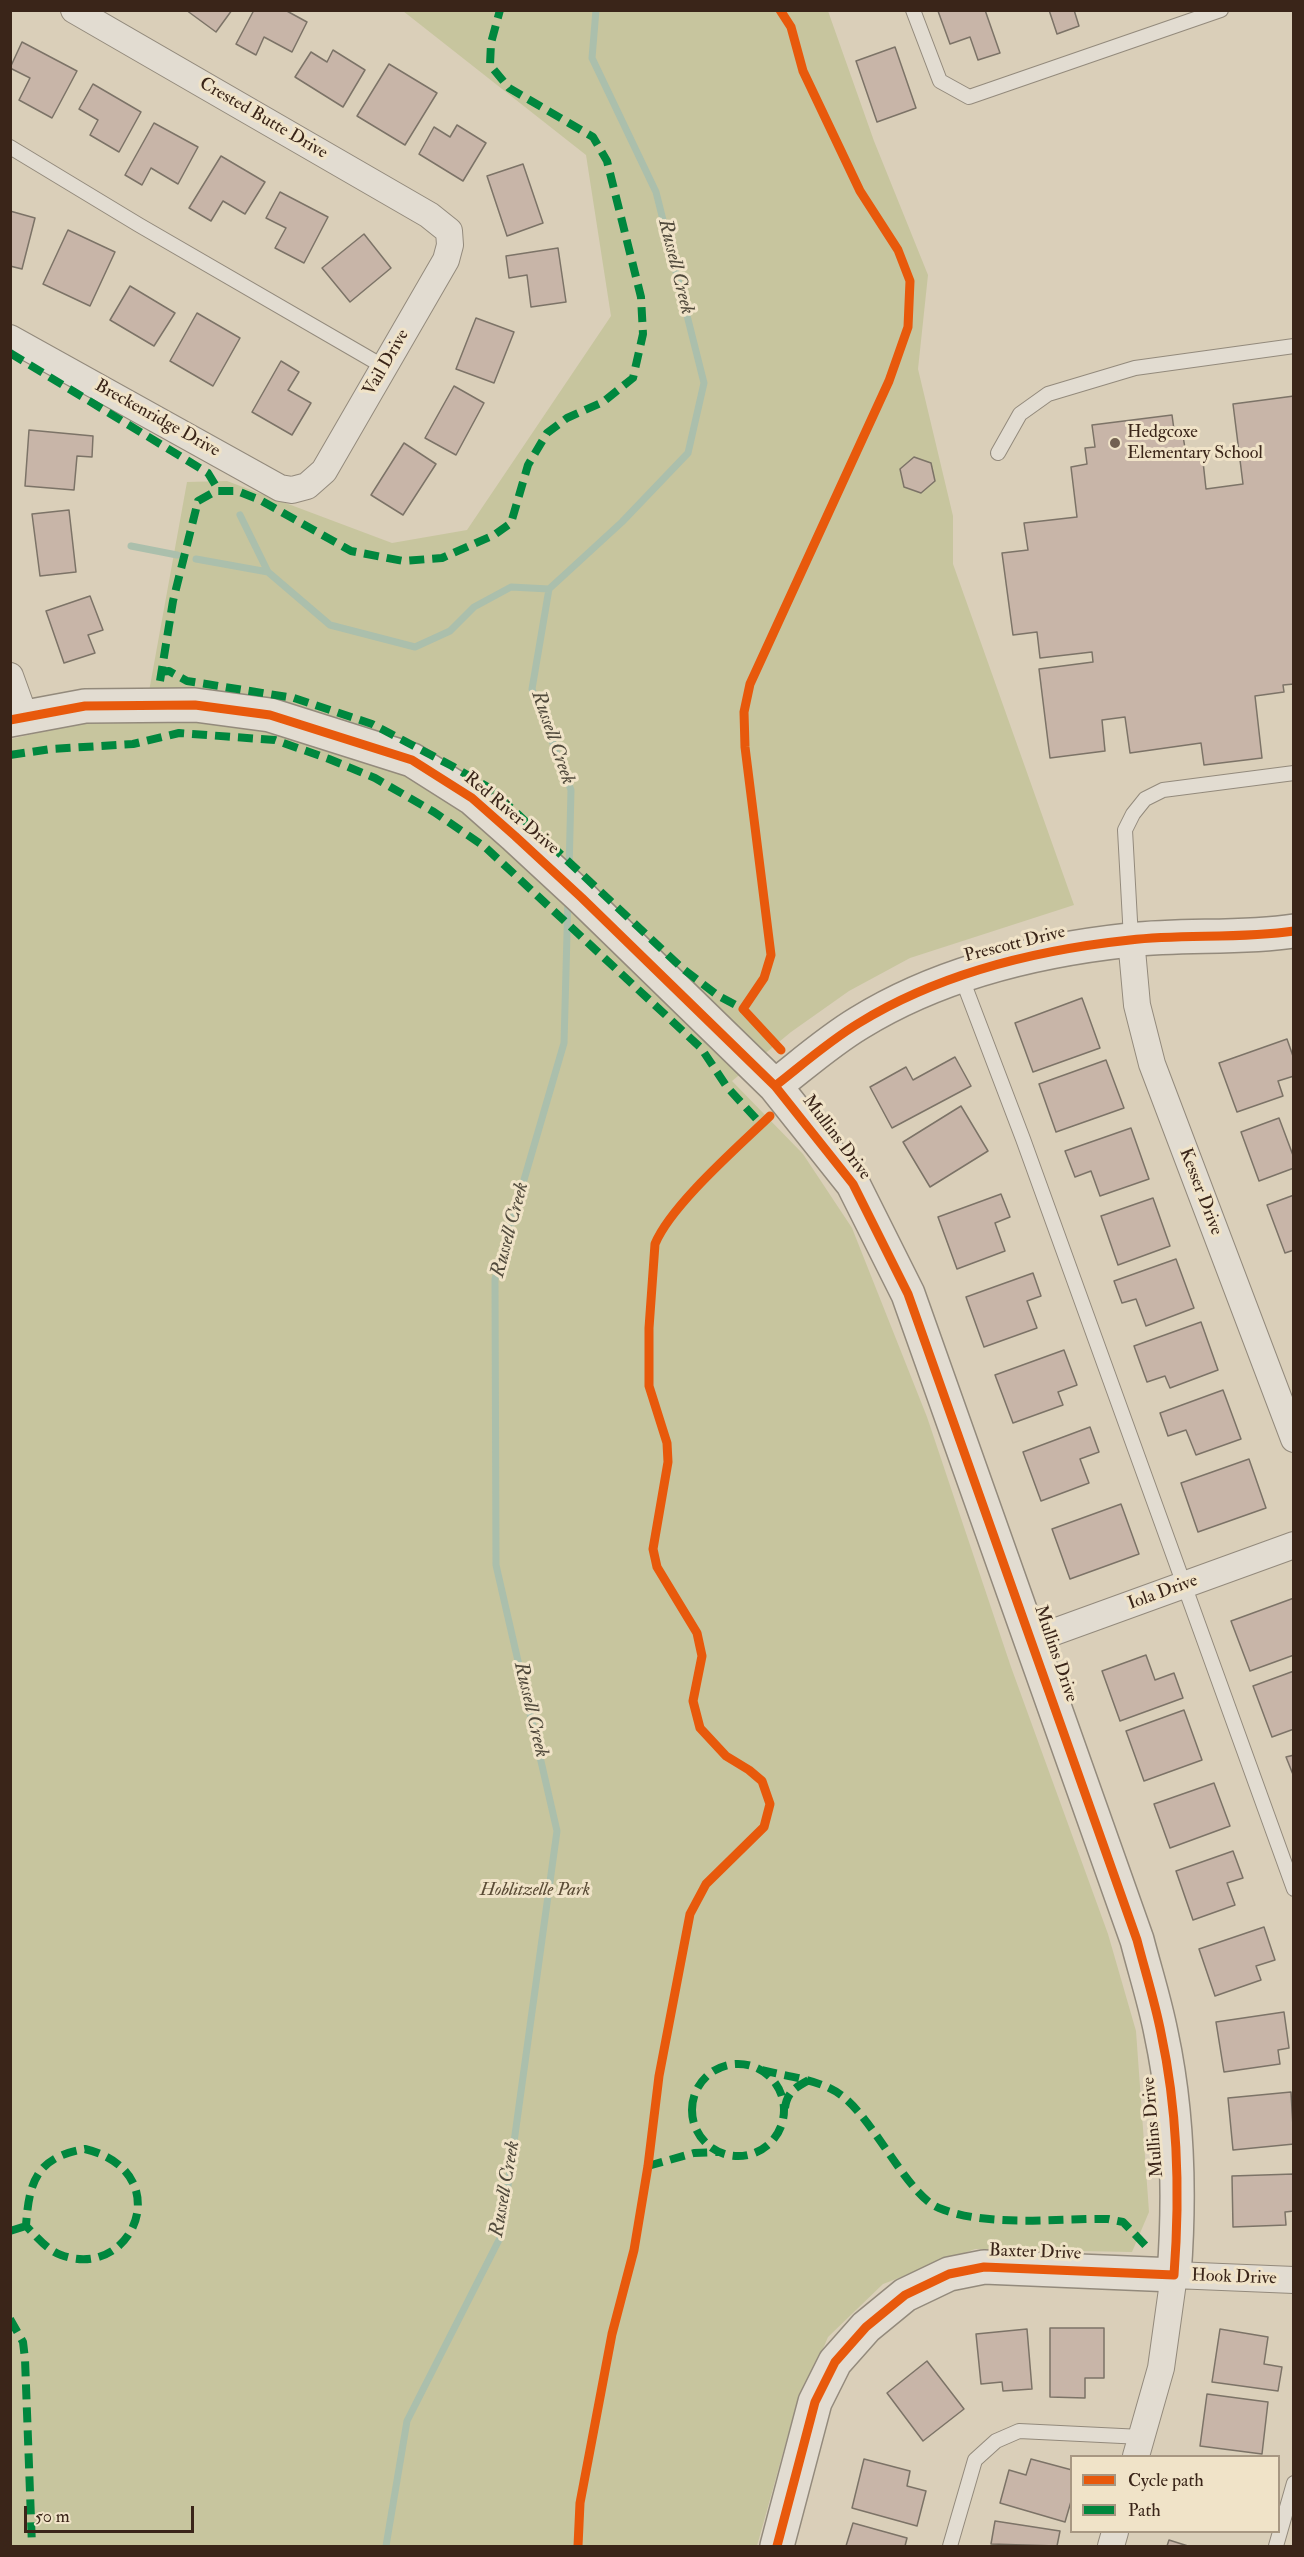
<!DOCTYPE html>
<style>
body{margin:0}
#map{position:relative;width:1304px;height:2557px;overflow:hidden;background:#dacfb9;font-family:"IM FELL Double Pica",serif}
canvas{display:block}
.frame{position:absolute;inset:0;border:12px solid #3a2519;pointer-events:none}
.legend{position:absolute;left:1070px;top:2455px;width:210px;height:78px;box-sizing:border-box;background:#f0e3c8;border:2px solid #a79782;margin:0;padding:8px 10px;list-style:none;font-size:18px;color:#3a2519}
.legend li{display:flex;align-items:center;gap:12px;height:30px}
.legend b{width:30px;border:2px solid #a79782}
.scale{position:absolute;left:24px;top:2506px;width:170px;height:27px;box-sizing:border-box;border:3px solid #3a2519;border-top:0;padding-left:8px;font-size:18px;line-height:21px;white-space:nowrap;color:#3a2519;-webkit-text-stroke:4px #f0e3c8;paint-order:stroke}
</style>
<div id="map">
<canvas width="1304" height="2557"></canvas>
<div class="frame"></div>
<ul class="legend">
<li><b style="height:8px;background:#e8590c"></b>Cycle path</li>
<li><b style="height:8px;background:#00873e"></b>Path</li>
</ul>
<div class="scale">50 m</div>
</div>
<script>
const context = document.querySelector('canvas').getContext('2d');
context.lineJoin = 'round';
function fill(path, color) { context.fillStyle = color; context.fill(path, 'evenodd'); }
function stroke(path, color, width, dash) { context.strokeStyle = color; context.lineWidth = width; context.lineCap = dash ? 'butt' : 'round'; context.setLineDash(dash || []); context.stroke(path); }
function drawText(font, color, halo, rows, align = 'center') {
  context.font = font + ' "IM FELL Double Pica",serif'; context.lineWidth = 6; context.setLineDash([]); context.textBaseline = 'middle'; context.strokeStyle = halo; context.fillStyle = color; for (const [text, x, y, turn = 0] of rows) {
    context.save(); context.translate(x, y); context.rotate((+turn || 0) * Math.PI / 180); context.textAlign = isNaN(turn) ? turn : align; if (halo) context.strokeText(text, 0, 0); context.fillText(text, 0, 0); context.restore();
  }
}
fill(new Path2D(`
 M403 11H828L874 141 928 275 918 369 953 516V564L1074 905 910 958 849 991 791 1032 732 1081 803 1154 852 1228 927 1417 1011 1667 1108 1934 1136 2031 1149 2212 1132 2252 975 2249 883 2284 828 2337 791 2424 757 2546H11V739L81 723 144 719 187 482 227 481 392 543 467 530 611 316 586 155Z`), '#c7c59e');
stroke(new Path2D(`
 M240 515 268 572 330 625 415 647 450 631 474 607 511 587 549 589
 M131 546 177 555
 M196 559 268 572
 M569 872 571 790 532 689 549 589 622 522 688 453 704 383 656 192 592 58 596 10
 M386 2546 407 2421 501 2236 557 1831 496 1565 495 1279 564 1043 568 898`), '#abbfac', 7);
const building = new Path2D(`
 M186 10H232L216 32Z
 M254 10H285L307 22 292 52 264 37 256 55 236 44Z
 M985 10 1000 53 978 60 970 37 950 44 938 11Z
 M1049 10H1074L1079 26 1057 34Z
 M22 42 77 71 52 118 19 100 30 78 10 68Z
 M895 47 916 108 877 122 856 61Z
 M333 50 365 70 343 107 295 77 311 52 327 62Z
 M389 64 437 93 405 145 357 116Z
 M93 84 141 112 119 152 90 135 98 120 79 109Z
 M154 123 198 147 178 184 151 168 142 185 125 175Z
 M457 125 486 143 463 181 419 154 434 127 450 137Z
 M221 156 265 182 245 214 223 201 211 221 189 208Z
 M523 164 543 223 507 236 487 176Z
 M280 192 328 217 304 263 275 248 286 228 266 218Z
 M10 211 35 218 22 269 10 266Z
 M68 230 115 252 90 306 43 284Z
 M364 234 391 268 350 302 322 268Z
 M558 248 566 302 531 307 527 275 509 278 506 256Z
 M130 286 175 313 154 346 110 320Z
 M197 313 240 338 213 386 170 361Z
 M476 318 514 332 494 383 456 369Z
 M281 361 299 372 288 390 311 403 292 435 252 412Z
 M454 386 484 403 456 455 425 438Z
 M1294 396V684L1283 685 1284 692 1255 696 1262 758 1204 765 1201 743 1130 753 1125 717 1102 720 1105 751 1050 758 1039 669 1093 662 1092 652 1040 658 1037 632 1013 635 1002 553 1028 550 1024 523 1077 517 1071 467 1087 464 1085 448 1095 447 1092 425 1172 415 1175 437 1183 436 1186 454 1202 452 1206 489 1243 484 1233 404Z
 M29 430 93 436 92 457 77 456 74 490 25 486Z
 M404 443 436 464 403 515 371 495Z
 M914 457 931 463 935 481 921 493 904 487 900 469Z
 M69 510 76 572 40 576 32 514Z
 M90 596 103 630 88 635 95 653 64 663 46 611Z
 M1082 998 1100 1048 1033 1072 1015 1023Z
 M1287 1039 1294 1059V1076L1278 1081 1283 1096 1237 1112 1219 1063Z
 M955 1057 971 1086 892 1128 870 1087 906 1067 913 1080Z
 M1106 1060 1124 1108 1056 1132 1039 1084Z
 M961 1106 988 1151 930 1187 903 1142Z
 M1279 1118 1294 1158V1168L1259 1181 1241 1132Z
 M1131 1128 1149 1179 1100 1196 1091 1171 1075 1177 1065 1151Z
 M1001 1194 1010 1217 995 1223 1005 1251 957 1269 938 1217Z
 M1294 1195V1250L1285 1253 1267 1205Z
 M1153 1198 1170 1246 1118 1265 1101 1216Z
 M1176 1259 1194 1308 1146 1326 1136 1299 1122 1303 1114 1281Z
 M1033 1273 1041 1296 1027 1301 1037 1328 984 1347 966 1297Z
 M1201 1322 1218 1370 1170 1388 1165 1376 1147 1382 1134 1346Z
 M1064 1350 1077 1385 1058 1392 1063 1405 1013 1423 995 1375Z
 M1223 1390 1241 1439 1196 1455 1186 1430 1168 1436 1160 1413Z
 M1090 1427 1099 1452 1080 1459 1089 1483 1041 1501 1023 1452Z
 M1249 1459 1266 1508 1198 1532 1181 1483Z
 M1121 1504 1139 1554 1070 1579 1052 1529Z
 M1294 1598V1655L1250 1671 1231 1621Z
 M1146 1655 1155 1680 1174 1673 1183 1698 1120 1721 1102 1671Z
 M1294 1671V1729L1272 1737 1253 1686Z
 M1184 1710 1202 1760 1144 1781 1126 1731Z
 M1294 1755V1777L1286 1757Z
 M1214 1783 1230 1826 1170 1848 1154 1804Z
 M1233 1851 1243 1878 1227 1883 1235 1905 1193 1920 1176 1871Z
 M1264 1927 1275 1960 1256 1966 1261 1980 1215 1996 1199 1949Z
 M1284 2012 1289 2048 1278 2050 1280 2064 1224 2072 1216 2022Z
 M1291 2092 1294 2144 1233 2150 1228 2098Z
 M1294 2174V2211L1285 2212 1286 2225 1233 2227 1232 2176Z
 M1050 2328H1104V2378H1085V2398L1050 2397Z
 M1027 2329 1032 2389 1003 2391 1002 2382 981 2384 976 2334Z
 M1220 2329 1268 2337 1264 2364 1282 2367 1278 2391 1212 2382Z
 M927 2361 964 2409 923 2441 887 2393Z
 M1207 2394 1268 2402 1262 2454 1200 2446Z
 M864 2459 910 2471 907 2486 926 2491 917 2526 852 2508Z
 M1031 2459 1072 2470V2498L1065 2522 1000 2503 1009 2470 1026 2475Z
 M995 2521 1060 2531 1057 2546 991 2544Z
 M853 2523 907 2538 905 2546H846Z
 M1169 2540 1188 2546H1167Z`);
fill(building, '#c8b5a8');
stroke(building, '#7c7367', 1.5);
const service = new Path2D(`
 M913 10 940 81 969 97 1221 10
 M10 147 139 225 386 368
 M998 453 1020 414 1048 394 1135 368 1294 346
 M1131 939 1125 830 1133 814 1145 799 1163 790 1294 773
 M961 976 1023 1139 1294 1889
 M950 2546 975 2460 996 2441 1019 2431 1142 2437
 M1276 2546 1294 2483`);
const minor = new Path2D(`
 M10 338 280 488 292 490 307 486 324 471 446 260 450 245 449 231 429 215 74 10
 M10 676 24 715
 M1131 939 1137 1005 1152 1064 1294 1439
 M1032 1640 1294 1545
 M1136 2456 1161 2368 1174 2275 1294 2280
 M1111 2546 1115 2532`);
const tertiary = new Path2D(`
 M10 720 85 706 195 705 270 715 412 760 472 798 515 836 582 898 775 1086 853 1184 908 1294 1137 1940C1145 1971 1155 2002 1161 2033 1178 2112 1180 2196 1174 2275L984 2267 949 2274 905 2295 866 2327 835 2362 815 2402 777 2546
 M775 1086C802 1065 829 1041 859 1023 940 973 1036 950 1130 940 1184 934 1240 939 1294 931`);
stroke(service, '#938a7c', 16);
stroke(minor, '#938a7c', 28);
stroke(tertiary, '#938a7c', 36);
stroke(service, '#e2dcd1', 14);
stroke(minor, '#e2dcd1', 26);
stroke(tertiary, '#e2dcd1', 33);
stroke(new Path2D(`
 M10 353 208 473 219 491
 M160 672 169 671 187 681 294 698 372 724 452 766 491 789 682 968 717 995 743 1009
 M160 681 173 601 198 501 216 491H237L260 500 351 551 403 561 442 558 494 535 511 523 528 465 547 433 567 418 603 402 633 378 643 334 641 297 607 161 593 137 509 88 490 65 491 43 500 10
 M10 755 51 749 133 744 179 733 275 740 329 759 375 778 434 812 485 847 701 1048 727 1087 761 1124
 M692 2110a46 46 0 1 1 92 0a46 46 0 1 1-92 0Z
 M762 2070C788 2077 819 2079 841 2095 874 2119 908 2196 939 2208 989 2228 1055 2218 1108 2219L1123 2222 1147 2247
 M785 2108C787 2092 796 2087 809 2080
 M85 2149C179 2172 133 2282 61 2255 47 2250 36 2236 26 2226 29 2181 37 2157 85 2149Z
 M648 2166 694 2153 718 2152
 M10 2231 26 2226
 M10 2319 23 2342 25 2359 32 2546`), '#00873e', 8, [15, 8]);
stroke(new Path2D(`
 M780 10 791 27 803 71 860 191 898 250 910 281 908 327 889 381 750 684 744 712 745 747 771 955 764 978 743 1009 781 1050
 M10 720 85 706 195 705 270 715 412 760 472 798 515 836 582 898 775 1086 853 1184 908 1294 1137 1940C1145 1971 1155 2002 1161 2033 1178 2112 1180 2196 1174 2275L984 2267 949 2274 905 2295 866 2327 835 2362 815 2402 777 2546
 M775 1086C802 1065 829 1041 859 1023 940 973 1036 950 1130 940 1184 934 1240 939 1294 931
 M578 2546 580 2503 612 2334 634 2250 648 2166 659 2076 690 1914 706 1884 764 1827 770 1804 762 1781 749 1770 726 1756 700 1728 693 1701 702 1656 697 1633 657 1567 653 1549 668 1462 667 1443 649 1386V1328L655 1244C671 1205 739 1146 770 1116`), '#e8590c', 9);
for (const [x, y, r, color] of [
 [1115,443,6,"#726051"]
]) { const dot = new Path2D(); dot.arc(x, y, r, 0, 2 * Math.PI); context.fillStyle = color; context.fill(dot); stroke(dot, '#f0e3c8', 2); }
drawText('18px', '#3a2519', '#f0e3c8', [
 ["Crested Butte Drive",263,119,30],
 ["Vail Drive",387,363,-60],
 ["Breckenridge Drive",157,419,29],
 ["Red River Drive",511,814,40],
 ["Prescott Drive",1015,945,-14],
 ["Mullins Drive",836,1138,53],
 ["Kesser Drive",1200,1192,69],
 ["Iola Drive",1163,1593,-20],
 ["Mullins Drive",1055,1654,71],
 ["Mullins Drive",1154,2127,-95],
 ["Baxter Drive",1035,2253,2],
 ["Hook Drive",1234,2278,2]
]);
drawText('18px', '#3a2519', '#f0e3c8', [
 ["Hedgcoxe",1127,433],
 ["Elementary School",1127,454]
], 'left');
drawText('italic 18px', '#5a4b35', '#f0e3c8', [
 ["Hoblitzelle Park",535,1891]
]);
drawText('italic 20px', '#514a3c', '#f0e3c8', [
 ["Russell Creek",675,267,76],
 ["Russell Creek",552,738,71],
 ["Russell Creek",511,1230,-75],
 ["Russell Creek",530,1710,77],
 ["Russell Creek",506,2189,-80]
]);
</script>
